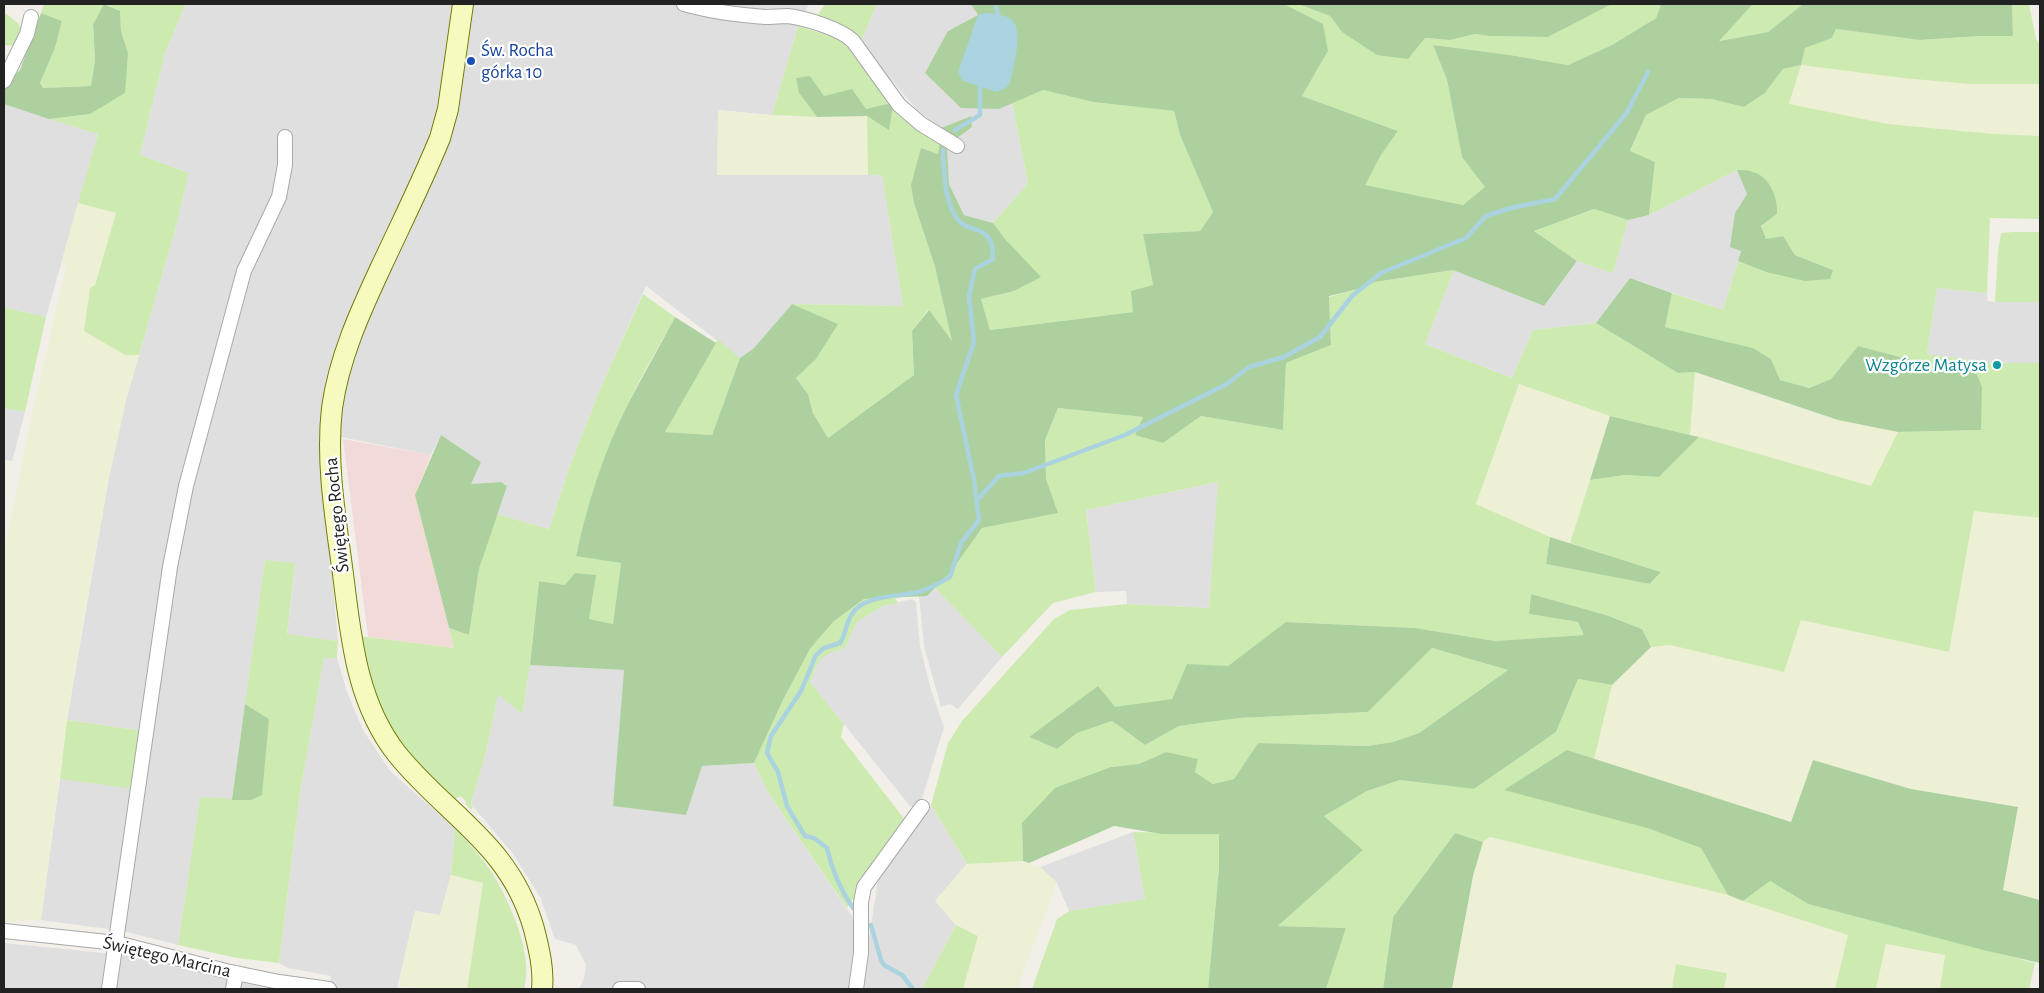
<!DOCTYPE html>
<meta charset="utf-8">
<style>
body{margin:0}
#map{position:relative;width:2044px;height:993px;overflow:hidden;background:#f2efe9;font-family:"Alegreya Sans",sans-serif}
canvas{display:block}
.frame{position:absolute;inset:0;border:5px solid #222;pointer-events:none}
</style>
<div id="map">
<canvas width="2044" height="993"></canvas>
<div class="frame"></div>
</div>
<script>
const context = document.querySelector('canvas').getContext('2d');
context.lineJoin = 'round';
function fill(path, color) { context.fillStyle = color; context.fill(path, 'evenodd'); }
function stroke(path, color, width, dash) { context.strokeStyle = color; context.lineWidth = width; context.lineCap = dash ? 'butt' : 'round'; context.setLineDash(dash || []); context.stroke(path); }
function drawText(font, color, halo, rows, align = 'center') {
  context.font = font + ' "Alegreya Sans",sans-serif'; context.lineWidth = 4.5; context.setLineDash([]); context.textBaseline = 'middle'; context.strokeStyle = halo; context.fillStyle = color; for (const [text, x, y, turn = 0] of rows) {
    context.save(); context.translate(x, y); context.rotate((+turn || 0) * Math.PI / 180); context.textAlign = isNaN(turn) ? turn : align; if (halo) context.strokeText(text, 0, 0); context.fillText(text, 0, 0); context.restore();
  }
}
fill(new Path2D(`
 M186 4H809L798 26 772 115 718 110V175L882 174 903 306 792 304 754 348 740 358 646 286 601 387 569 468 549 529 496 514 507 486 501 482 471 484 441 435 431 455 321 433 324 487 338 641 287 635 295 564 265 561 232 800 200 798 178 945 123 931 41 920 60 779 135 788 144 731 67 720 109 477 126 400 174 234 189 173 140 155 165 53Z
 M877 4H967L972 6 978 15 948 31 999 109 1012 103 1028 183 993 223 964 215 949 184 947 146 972 127 971 116 941 128 917 110 867 51 862 39Z
 M4 104 98 134 46 317 4 307Z
 M1737 170 1747 194 1735 214 1741 251 1723 310 1630 278 1596 323 1533 330 1512 378 1425 344 1454 270 1544 306 1577 261 1613 272 1628 220 1649 215Z
 M1937 288 1987 293 1988 301 1995 302H2040V363H1993L1927 354Z
 M4 408 25 412 12 461 4 460Z
 M1219 482 1209 608 1127 604 1126 591 1096 592 1086 510Z
 M935 588 1002 657 958 709 950 704 941 707 924 646 919 596H927Z
 M912 599 916 602 920 646 931 690 944 727 922 799 917 808H914L910 806 810 682 819 659 828 653 845 648 857 622 883 606Z
 M324 657 337 658 347 692 363 730 390 771 455 828 451 875 440 915 415 911 397 989H329L331 976 288 968 279 963 300 793Z
 M530 665 624 670 614 806 702 766 754 763 767 791 858 925 849 989H579L584 978 586 965 576 945 555 939 540 897 513 854 471 804 486 752 498 693 522 714Z
 M931 805 967 864 935 901 956 925 922 989H861L878 880Z
 M1133 832 1145 899 1069 911 1057 883 1040 867Z
 M4 943 124 955 270 989H4Z`), '#e0dfdf');
fill(new Path2D(`
 M343 439 431 455 415 495 454 648 368 637Z`), '#f2dad9');
fill(new Path2D(`
 M1801 65 1969 84H2040V136L1994 134 1888 124 1789 105Z
 M718 110 789 117 867 116 868 175H717Z
 M78 203 116 213 95 285 90 288 84 330 125 355H139L126 400 109 477 83 622 67 720 41 920 4 922V781L6 757 4 756V555L31 419 66 267 62 260Z
 M1695 372 1837 420 1898 432 1872 486 1690 435Z
 M1519 384 1610 416 1570 543 1550 537 1476 504Z
 M1974 510 2040 518V900L2003 891 2018 807 1911 789 1814 760 1791 822 1594 759 1612 685 1651 647 1670 645 1784 672 1801 620 1949 652Z
 M1490 837 1728 895 1849 935 1835 989H1724L1727 972 1677 964 1672 989H1452L1473 876 1483 842Z
 M1023 861 1040 867 1057 883 1017 989H963L977 936 956 925 935 901 967 864Z
 M451 875 483 882 467 989H432L398 986 415 911 440 915Z
 M1886 944 1945 955 1940 989H1876Z`), '#eef0d5');
fill(new Path2D(`
 M44 4H104L93 24 95 60 91 86 42 88 40 83 55 48 62 21 41 13Z
 M106 4H186L165 53 140 155 189 173 174 234 139 355H125L84 331 90 288 95 285 116 213 78 203 98 134 49 119 90 114 128 53 121 31 120 11Z
 M825 4H877L862 39 851 30 817 16Z
 M1284 4H1298L1330 16 1342 32 1450 40 1475 34 1490 36 1548 37 1612 4H1661L1656 18 1612 45 1568 65 1510 55 1433 45 1447 80 1462 157 1486 187 1463 205 1364 185 1381 155 1398 131 1302 96 1328 51Z
 M1753 4H1803L1768 32 1718 41Z
 M2012 4H2029L2036 39 2040 45V84H1969L1903 78 1801 65 1789 104 1888 124 1994 134 2040 136V219L1990 218 1987 293 1937 288 1927 354 1993 363H2040V518L1974 511 1949 652 1801 620 1784 672 1670 645 1651 647 1642 629 1606 615 1531 594 1529 614 1578 622 1585 635 1495 641 1415 628 1287 622 1228 666 1187 665 1172 699 1115 708 1098 687 1029 737 1057 749 1077 733 1112 721 1145 745 1179 726 1239 718 1368 712 1432 648 1508 670 1419 733 1393 742 1367 746 1258 743 1234 779 1213 784 1166 752 1139 764 1111 767 1022 823 1023 861 967 864 931 805 948 743 962 721 1054 619 1070 610 1127 604 1209 608 1218 482 1086 510 1096 592 1053 603 1002 657 935 588 950 573 982 528 1057 513 1046 479 1045 440 1058 408 1143 417 1163 443 1201 416 1283 430 1286 363 1331 345 1329 297 1363 288 1375 282 1454 270 1425 344 1512 378 1533 330 1596 323 1678 373 1695 372 1690 435 1610 416 1519 384 1476 504 1550 537 1546 564 1651 584 1661 572 1570 543 1590 480 1625 475 1659 477 1699 437 1871 486 1898 432 1981 430 1976 372H1927V364L1858 346 1831 379 1809 388 1779 380 1771 359 1753 348 1665 327 1672 293 1723 310 1738 261 1766 272 1833 270 1795 255 1783 236 1766 239 1761 226 1777 214 1754 172 1737 170 1649 215 1655 162 1630 152 1646 115 1679 98 1711 99 1744 107 1765 93 1783 69 1801 65 1804 48 1832 38 1836 29 1920 40 1980 36H2013Z
 M4 12 18 23 22 31 16 46 4 45Z
 M798 26 847 41 892 103 866 110 824 96 810 77 797 78 799 93 817 117 772 115Z
 M1043 90 1093 102 1174 111 1180 135 1213 212 1200 231 1143 234 1153 285 1133 312 990 330 981 299 1014 291 1006 240 993 223 1028 183 1012 103Z
 M893 105 911 125 940 142 938 154 921 148 914 203 935 267 953 343 928 310 912 331 914 375 828 438 813 413 808 394 796 378 816 359 837 324 792 304 903 306 882 175H868L867 116Z
 M1594 209 1628 220 1613 273 1577 261 1534 231Z
 M2013 232H2040V302H1995L1998 251 2001 233Z
 M643 294 675 317C659 347 640 377 626 408 605 455 587 504 576 555L621 563 613 624 589 619 565 585 539 581 530 665 522 714 498 694 486 752 471 804 473 807 471 810 465 803 466 801 460 796 454 800C426 771 392 742 377 704 369 683 365 659 359 636L454 648 449 628 469 635 479 569 496 514 549 529 569 468 601 387Z
 M4 307 46 317 25 412 4 408Z
 M718 339 740 358 712 435 664 432Z
 M265 560 295 563 287 634 338 641 337 658H324L300 793 279 963 237 958 178 945 200 797 251 800 269 719 245 704Z
 M895 598 898 603 883 606 857 622 845 648C819 656 820 657 810 682L844 724 841 737 905 820 857 900 853 899 847 908 767 791 754 763 783 700 810 649 833 622 864 599Z
 M1578 679 1612 685 1594 759 1567 750 1647 828 1702 848 1728 895 1490 837 1483 842 1455 833 1393 917 1383 989H1326L1346 928 1278 926 1363 850 1324 816 1367 791 1400 780 1474 789 1556 732Z
 M67 720 144 731 135 789 60 779Z
 M455 828C468 843 484 859 494 876 511 905 534 956 524 989H467L483 883 451 875Z
 M1133 832 1219 834V868L1208 989H1032L1057 919 1069 911 1145 899Z
 M1770 881 1808 904 2035 963 2029 989H1940L1945 955 1886 944 1876 989H1835L1848 935 1743 901Z
 M956 925 978 936 963 989H922Z
 M1676 964 1727 973 1724 989H1672Z`), '#cdebb0');
fill(new Path2D(`
 M104 4 120 11 121 31 128 53 125 93 90 114 49 119 4 104V87L20 70 41 13 62 21 55 48 40 83 43 88 91 86 95 60 93 24Z
 M967 4H1284L1323 24 1328 51 1302 96 1398 131 1381 155 1365 185 1463 205 1485 187 1462 157 1447 80 1433 45 1510 55 1568 65 1612 45 1656 18 1661 4H1753L1719 41 1768 32 1803 4H2012L2013 36H1980L1920 40 1836 29 1832 38 1805 48 1801 65 1783 69 1765 93 1744 107 1711 99 1679 98 1646 115 1630 151 1655 162 1649 215 1628 220 1594 209 1534 231 1577 261 1544 306 1453 270 1375 282 1363 288 1329 296 1331 345 1286 363 1283 430 1201 416 1163 443 1135 435 1143 417 1058 408 1045 440 1046 479 1058 513 982 528 950 573 927 596 864 599 833 622 810 649 783 700 754 763 702 766 686 815 613 806 624 670 530 665 539 581 565 585 575 573 596 575 589 619 613 624 621 563 576 556C587 504 604 451 628 404 643 375 660 346 675 317L716 343 665 432 712 435 740 358 754 348 792 304 838 324 816 359 796 378 808 394 813 413 828 438 914 375 912 331 929 310 952 341 935 267 914 203 911 185 921 148 938 154 940 142 947 146 949 184 964 215 993 223 1006 240 1041 277 1014 291 981 299 990 330 1133 312 1131 291 1153 285 1143 234 1200 231 1213 212 1180 135 1174 111 1093 102 1043 90 999 109 961 108 925 73 948 31 978 15 972 6Z
 M1298 4H1612L1548 37 1490 36 1475 34 1450 40 1425 38 1408 59 1377 55 1342 32 1330 16Z
 M810 76 824 96 852 89 866 109 892 103 893 105 889 130 867 116 817 117 799 93 796 78Z
 M971 116 972 127 956 139 941 128Z
 M1737 170C1742 170 1748 170 1753 172 1770 177 1778 197 1777 214L1761 226 1766 239 1783 236 1795 255 1833 270 1830 279 1805 281 1766 272 1738 261 1741 251 1730 247 1735 213 1747 194Z
 M1630 278 1672 293 1665 327 1753 348 1771 359 1780 380 1809 388 1831 379 1858 346 1927 364 1928 372H1976L1982 387 1981 430 1898 432 1838 420 1695 372 1678 373 1596 323Z
 M1610 416 1690 435 1699 437 1659 477 1625 475 1590 480Z
 M441 435 481 462 471 484 501 482 507 486 479 569 469 635 449 628 415 495Z
 M1550 537 1661 572 1650 584 1546 564Z
 M1531 594 1606 615 1642 629 1651 647 1612 685 1578 679 1556 732 1474 789 1400 780 1367 791 1324 816 1363 850 1278 926 1346 928 1326 989H1208L1219 868V834H1162L1114 826 1029 863 1023 861 1022 823 1055 788 1111 767 1139 764 1166 752 1198 759 1195 772 1213 784 1234 779 1258 743 1367 746 1393 742 1419 733 1508 670 1432 648 1368 712 1239 718 1179 726 1145 745 1112 721 1077 733 1057 749 1029 737 1098 686 1115 707 1172 699 1187 664 1228 666 1286 622 1415 628 1495 641 1584 635 1578 622 1529 614Z
 M245 704 269 719 262 795 251 800H232Z
 M1567 750 1791 822 1813 760 1911 789 2018 807 2003 890 2040 900V963L1987 951 1808 904 1770 881 1743 901 1728 895 1701 848 1647 828 1504 790Z
 M1455 833 1483 842 1473 876 1452 989H1383L1393 917Z`), '#add19e');
fill(new Path2D(`
 M985 13C993 14 1005 14 1012 20 1024 31 1013 69 1010 83L1007 87 997 92 963 81 958 72 978 15Z`), '#aad3df');
stroke(new Path2D(`
 M995 4 998 14 997 19
 M955 130 980 115V82
 M977 500 999 476 1024 473 1125 435 1227 384 1249 367 1284 357 1320 337 1352 296 1381 273 1466 238 1486 216 1511 208 1555 199 1626 114 1648 72
 M853 908C840 889 832 871 827 848L814 838 805 836 787 806 778 772 767 753 771 736 801 691 816 655 824 648 840 643C846 634 846 622 852 614 864 594 903 597 922 591 931 588 941 582 950 577L961 543 979 520 974 480 956 395 974 342 969 296 975 269 993 259C994 219 966 238 954 214 944 195 944 170 943 150
 M871 925 881 960 884 965 902 975 913 989`), '#aad3df', 4.5);
const street = new Path2D(`
 M684 4C709 11 738 15 765 17 773 17 780 16 788 16 805 18 841 29 853 41L899 105 921 124 957 146
 M4 81 27 34 31 17
 M4 931 117 943 226 971 279 982 329 989
 M109 989 170 567 186 486 244 271 279 197 285 165V137
 M233 989 236 973
 M620 989H638
 M856 989 861 953V902L864 887 922 807`);
const secondary = new Path2D(`
 M463 4 448 109 440 138C422 182 401 224 381 267 360 312 339 358 332 408 325 468 338 531 345 590 352 648 360 707 397 754 448 817 510 844 534 929 539 949 544 969 542 989`);
stroke(street, '#a9a9a9', 16);
stroke(secondary, '#707d05', 22);
stroke(street, '#fff', 14);
stroke(secondary, '#f7fabf', 20);
for (const [x, y, r, color] of [
 [471,61,5,"#1a4fb4"],
 [1997,365,5,"#0f9aa8"]
]) { const dot = new Path2D(); dot.arc(x, y, r, 0, 2 * Math.PI); context.fillStyle = color; context.fill(dot); stroke(dot, '#fff', 2); }
drawText('19px', '#164399', '#fff', [
 ["Św. Rocha",481,50],
 ["górka 10",481,72]
], 'left');
drawText('19px', '#0d838f', '#fff', [
 ["Wzgórze Matysa",1987,365]
], 'right');
drawText('19px', '#222', '#fff', [
 ["Świętego Rocha",337,515,-96],
 ["Świętego Marcina",167,957,13]
]);
</script>
